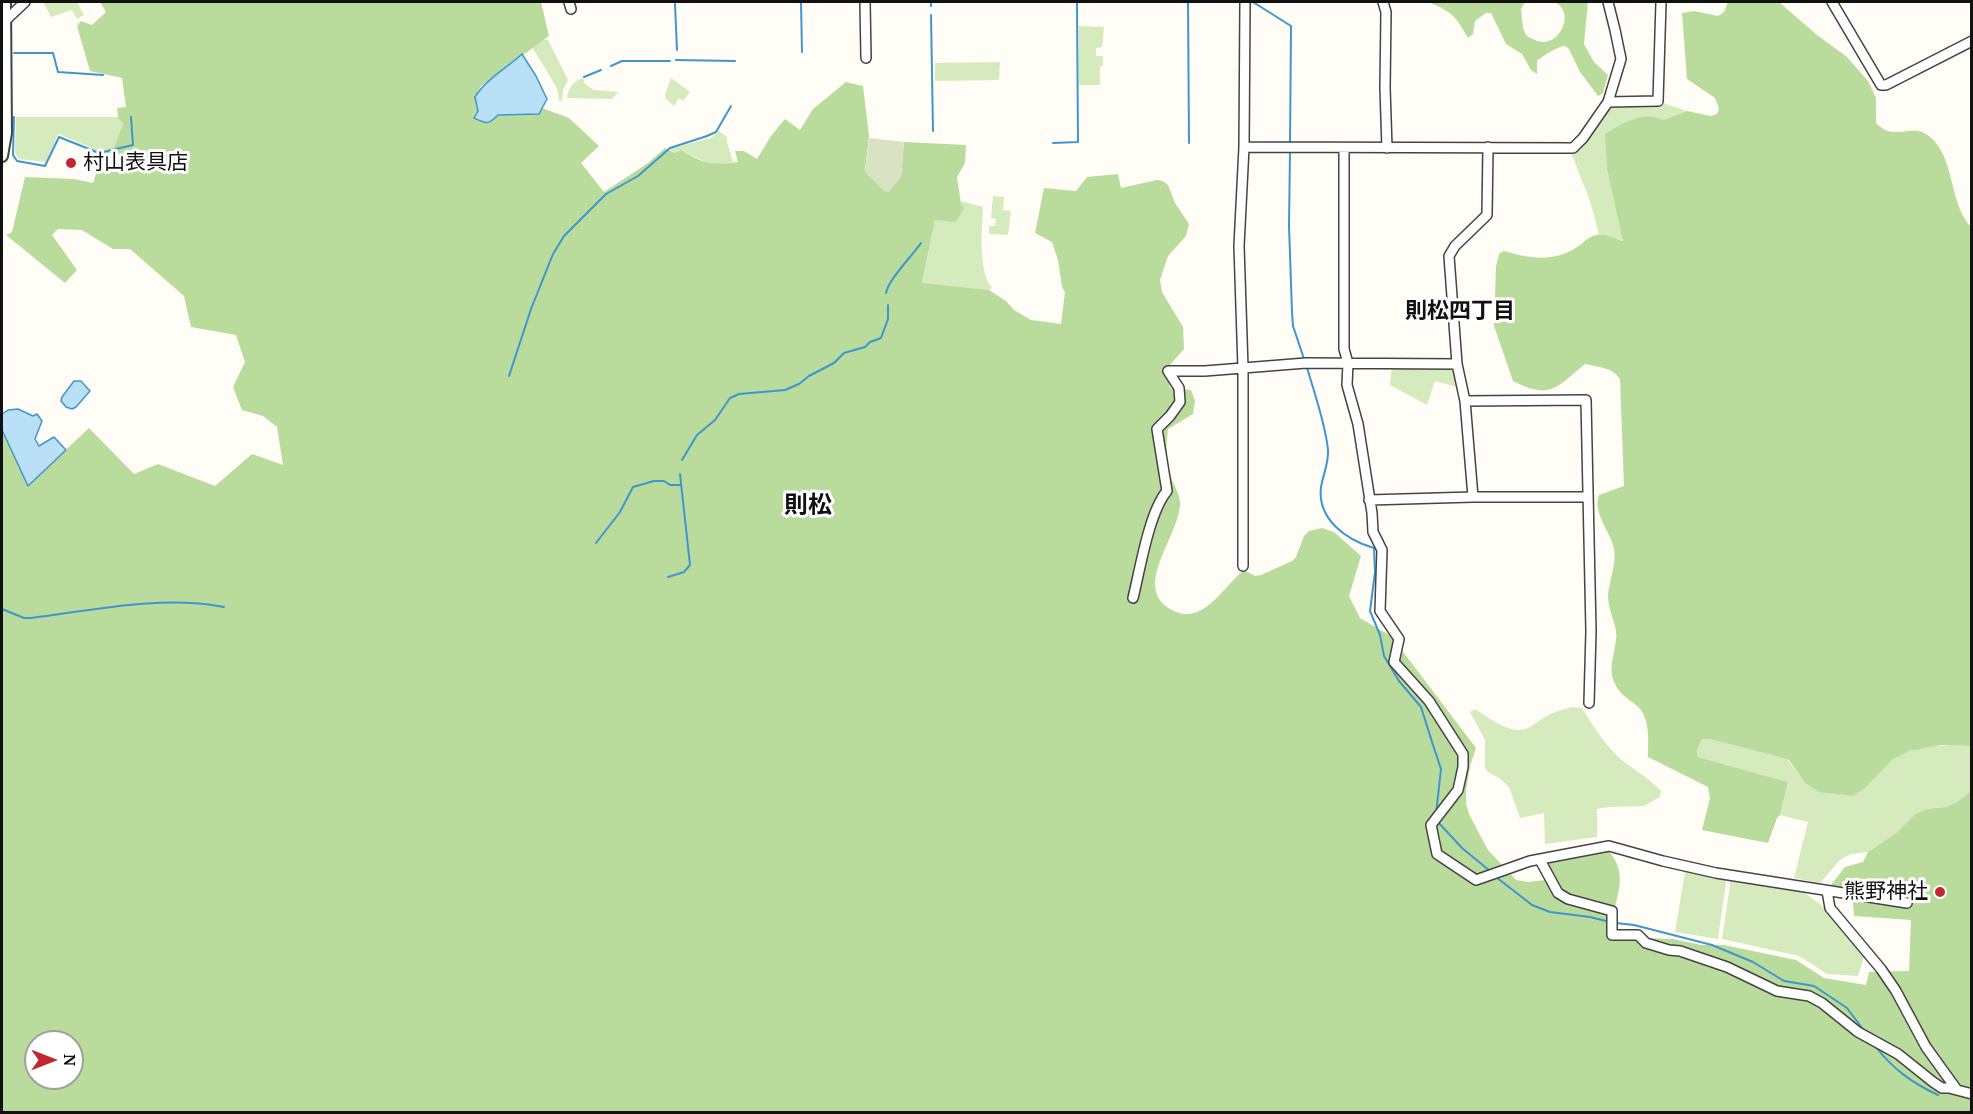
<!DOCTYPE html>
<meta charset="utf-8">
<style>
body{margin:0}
#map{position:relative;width:1973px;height:1114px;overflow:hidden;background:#fffdf5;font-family:"PT Serif",serif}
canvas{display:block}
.frame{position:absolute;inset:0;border:3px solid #111;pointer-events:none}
.north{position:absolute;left:24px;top:1030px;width:60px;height:60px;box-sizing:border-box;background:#fff;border:2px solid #a0a0a0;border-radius:50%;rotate:90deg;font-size:16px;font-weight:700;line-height:24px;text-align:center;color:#111}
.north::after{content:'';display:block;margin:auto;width:21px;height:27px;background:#c4262e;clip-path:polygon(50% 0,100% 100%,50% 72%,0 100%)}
</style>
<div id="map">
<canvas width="1973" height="1114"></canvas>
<div class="frame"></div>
<div class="north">N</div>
</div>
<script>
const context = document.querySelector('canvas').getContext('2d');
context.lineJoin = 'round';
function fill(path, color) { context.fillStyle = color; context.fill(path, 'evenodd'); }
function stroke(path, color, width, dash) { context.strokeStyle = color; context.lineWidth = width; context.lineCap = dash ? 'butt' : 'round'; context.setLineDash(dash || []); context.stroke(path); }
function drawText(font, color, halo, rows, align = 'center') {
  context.font = font + ' "PT Serif","Noto Sans JP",serif'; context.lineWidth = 6; context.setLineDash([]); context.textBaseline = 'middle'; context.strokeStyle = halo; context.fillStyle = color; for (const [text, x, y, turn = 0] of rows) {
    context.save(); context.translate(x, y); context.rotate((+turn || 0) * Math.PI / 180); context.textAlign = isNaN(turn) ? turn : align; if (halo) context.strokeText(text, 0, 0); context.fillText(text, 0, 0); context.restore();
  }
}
fill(new Path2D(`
 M43 2H77L84 15 77 19 72 10 51 17Z
 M1079 26 1104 27 1102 47 1096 48V56H1103V66H1100V85H1079Z
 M543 40H548L568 80 563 90 562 101H559L557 88 532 47Z
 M1000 62 999 80 935 81V63Z
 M583 78 585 84 594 90 618 92 612 99 567 98C568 88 573 81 583 78Z
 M671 78 690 92 683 101 679 98 674 106 666 99 665 94Z
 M1663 103 1687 111 1663 120 1607 169 1624 241 1599 234 1590 201 1572 155 1587 139 1610 108Z
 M16 117H118L123 123 114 147 102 156 92 152V148L58 134 47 162 18 159 15 152Z
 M719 131 727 137V142L733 162 711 165 681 150 676 153 670 150 672 148 711 138Z
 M993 196 1004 197 1003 210 1011 211 1008 235 989 234V226H995L996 219 991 218Z
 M961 201 983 207C982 228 978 272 992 288L989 290 922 284 935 220 961 204Z
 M1392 366 1456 367 1457 387 1435 381 1427 405 1390 385Z
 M1572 707 1582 708C1595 729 1607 749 1627 764 1639 773 1651 780 1661 791L1660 797 1644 806 1608 807 1597 809V837L1545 844 1544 813 1520 818 1509 787 1499 778 1488 772 1485 768V740L1470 712 1475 709C1488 717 1504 730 1519 730 1530 730 1537 721 1545 717 1554 712 1563 709 1572 707Z
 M1702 739H1709L1783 758 1788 760 1804 782 1865 788C1873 780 1881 769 1891 761 1912 743 1945 745 1971 746V791L1957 802 1946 807 1927 809 1915 814 1896 833 1868 852 1851 854 1840 860 1820 883 1794 878 1808 822 1780 815 1788 782 1698 757 1697 750Z
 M1686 866 1727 875 1718 939 1675 932Z
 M1731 878 1799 889 1820 904 1865 954 1858 976 1827 974 1799 956 1722 939Z`), '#d5ebbd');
fill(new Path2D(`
 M100 2H541L549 36 481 86 475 97 478 112 498 115 539 114 542 108 569 118 599 146 581 163 604 192 648 163 665 148 675 153 681 150C707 165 708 165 738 162L735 151H744L757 159 771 136 785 119 800 130 813 109 846 82 863 86 869 136 865 171 901 177 904 142 966 145 965 163 957 177 961 204 964 208 956 222 935 220 922 283 989 290 1006 301 1014 310 1031 320 1061 324 1065 292 1062 287 1058 260 1052 242 1035 233 1044 188 1076 191 1087 177 1118 174 1121 188 1157 180 1163 181 1168 185 1175 203 1189 224 1186 236 1168 256 1160 280 1162 292 1183 327 1184 349 1168 367 1170 388 1191 390 1195 401 1193 414 1168 429C1166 445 1165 459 1170 474 1173 485 1180 492 1180 504 1179 537 1132 586 1170 609 1202 628 1222 588 1244 570L1255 576 1261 575 1292 561 1296 557 1304 536 1309 531 1322 528 1334 532 1361 556 1349 596 1360 618 1391 636 1476 748 1470 766 1466 792V804L1470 816 1488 850 1516 880 1528 882 1545 880 1543 856 1583 846 1603 844C1607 849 1612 855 1615 860 1629 884 1608 913 1611 937L1673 939 1701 945H1724L1796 960 1824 978 1866 985 1869 972 1909 971 1911 920 1854 916 1853 903 1842 897H1836L1831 885 1845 867 1863 862 1868 852 1896 833 1915 814 1927 809 1946 807 1957 802 1971 791V1112H2V430L28 485 89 428 134 474 158 464 215 486 252 454 283 465 277 427 263 416 242 410 233 387 245 362 236 335 191 327 184 296 130 249H113L82 230 58 229 52 235 77 270 65 283 6 235 12 232 25 177 74 179 93 183 102 156 114 147 123 123 118 118 117 108 126 107 122 78 90 71 77 26 81 21 92 25 106 12ZM36 1042H72V1078H36Z
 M1428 2H1525L1521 9C1522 16 1522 26 1525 33 1527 37 1529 37 1533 39 1556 53 1578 14 1555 2H1588L1584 44 1594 62 1608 75 1603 93 1598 96 1580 72 1569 49 1565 46C1558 46 1543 56 1537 61V74L1531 70 1522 54 1506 44 1491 13H1486L1475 21 1473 34 1468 38C1455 15 1452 12 1428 2Z
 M1728 2H1779L1817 35 1847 57 1868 81 1876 98V123C1879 126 1884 130 1888 131 1902 135 1915 125 1929 136 1956 157 1948 204 1972 228L1971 746 1941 745 1909 751 1892 760 1865 788 1853 796 1819 792 1804 782 1789 760 1783 758 1709 739H1702L1697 750 1698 757 1788 782 1780 815 1777 818 1768 843 1702 830 1710 798 1708 787 1648 757C1648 740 1651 717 1636 705 1625 696 1620 695 1614 682 1607 666 1618 647 1616 631 1614 619 1608 608 1608 595 1609 584 1617 559 1614 549 1611 532 1592 513 1599 495L1624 486 1620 379C1612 367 1598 367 1585 364 1556 388 1550 400 1513 381L1494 326 1496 266 1499 254 1504 251C1528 258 1554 263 1577 247 1584 243 1587 237 1596 235 1604 233 1616 239 1623 241L1607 169 1605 134C1622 124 1642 110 1663 120L1687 111 1711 116 1717 114 1719 109 1715 98 1687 79 1682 13 1694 11 1718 16 1724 12Z`), '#b9dc9c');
fill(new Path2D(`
 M869 138 904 142 901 177 889 192 884 191 865 172Z`), '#d9e3c4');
const water = new Path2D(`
 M522 54 536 76 547 99 539 114 498 115C488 125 487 124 474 118L478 111 475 97C485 80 507 68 522 54Z
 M74 381H81L90 391 76 407 72 409 66 407 61 401 62 397Z
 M18 409 33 416 37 414 42 421 35 439 39 446 54 437 66 450 28 486 2 430V414L8 410Z`);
fill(water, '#b9e0f7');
stroke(water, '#3f96cf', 1.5);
stroke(new Path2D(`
 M801 2 802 52
 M931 2V6
 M1188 2 1189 143
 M1253 2 1291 26 1290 145
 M675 4 677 50
 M931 15 933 131
 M14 53H53L58 72 103 75
 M676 60 735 61
 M611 66 622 61H670
 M584 77 601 70
 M14 117 13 155 17 161 45 166 59 137 99 153 133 145 131 117
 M1053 143 1078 142 1077 2
 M1290 151 1289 226 1292 312 1293 326 1304 359
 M886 293C888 280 912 256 921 243
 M1306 364C1314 393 1325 421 1328 450 1329 462 1323 475 1321 487 1317 519 1346 540 1374 548L1375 572 1370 611 1380 635 1384 656 1399 681 1421 707 1433 745 1441 769 1436 814
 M509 376 531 309 553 254 564 236 606 194 638 176 670 148 707 136 716 132 731 106
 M682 460 697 435 715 420 730 398 739 394 785 390 799 384 809 376 834 363 844 353 865 347 870 342 881 338 888 319V305
 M596 543 620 512 633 487 654 481H664L670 485H681
 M668 577 684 572 690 565 680 474
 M2 609 24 618H31C94 610 161 595 224 607
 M1437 821 1462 848 1490 871
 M1496 877 1532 905 1550 912 1590 917 1610 922
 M1616 923 1634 925 1712 945 1753 962 1784 981 1814 986 1847 1008 1865 1032
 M1875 1046C1893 1069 1912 1083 1938 1095`), '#3f96cf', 2);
const minor = new Path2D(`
 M569 2 571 9
 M865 2 866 58
 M1383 2 1386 12 1385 88 1387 148
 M1832 2 1881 85H1886L1972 41
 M6 20 25 2
 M1608 102 1658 101 1661 2
 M1244 147 1573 148 1583 138 1608 102 1621 59 1615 30 1608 2
 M1344 148V349L1348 363 1347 385 1358 424 1372 513 1373 532 1382 550 1380 611 1399 639 1394 662 1429 701 1463 754V767L1458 790 1431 825 1437 854 1476 880 1530 861 1609 846 1663 861 1716 873 1907 903
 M1465 401 1586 400 1591 631 1589 703
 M1473 497 1465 401 1457 364 1449 256 1455 246 1487 215 1488 147
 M1369 500 1473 497H1587
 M1243 566V368L1239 246 1244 147 1245 2
 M1133 598C1140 570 1149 512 1167 491L1157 429 1170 416 1180 402 1179 388 1168 371H1205L1306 363 1457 364
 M1540 860 1558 893 1568 899 1612 911V935H1638L1646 943 1669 950 1680 951 1727 967 1777 991 1809 996 1822 1003 1858 1032 1898 1054 1933 1082 1942 1088H1949L1972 1094
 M1827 891 1830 908 1881 969 1896 991 1926 1047 1957 1090`);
const tertiary = new Path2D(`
 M2 156 6 133 5 2`);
stroke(minor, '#444', 12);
stroke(tertiary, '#444', 14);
stroke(minor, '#fff', 9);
stroke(tertiary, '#fff', 10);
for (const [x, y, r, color] of [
 [71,163,6,"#c4262e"],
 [1940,892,6,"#c4262e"]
]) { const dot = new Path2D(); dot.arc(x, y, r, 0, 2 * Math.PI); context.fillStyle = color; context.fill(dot); stroke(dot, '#fff', 2); }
drawText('21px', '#111', '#fff', [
 ["村山表具店",83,163],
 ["熊野神社",1928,892,"right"]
], 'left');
drawText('bold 22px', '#111', '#fff', [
 ["則松四丁目",1460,312]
]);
drawText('bold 24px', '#111', '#fff', [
 ["則松",808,506]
]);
</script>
